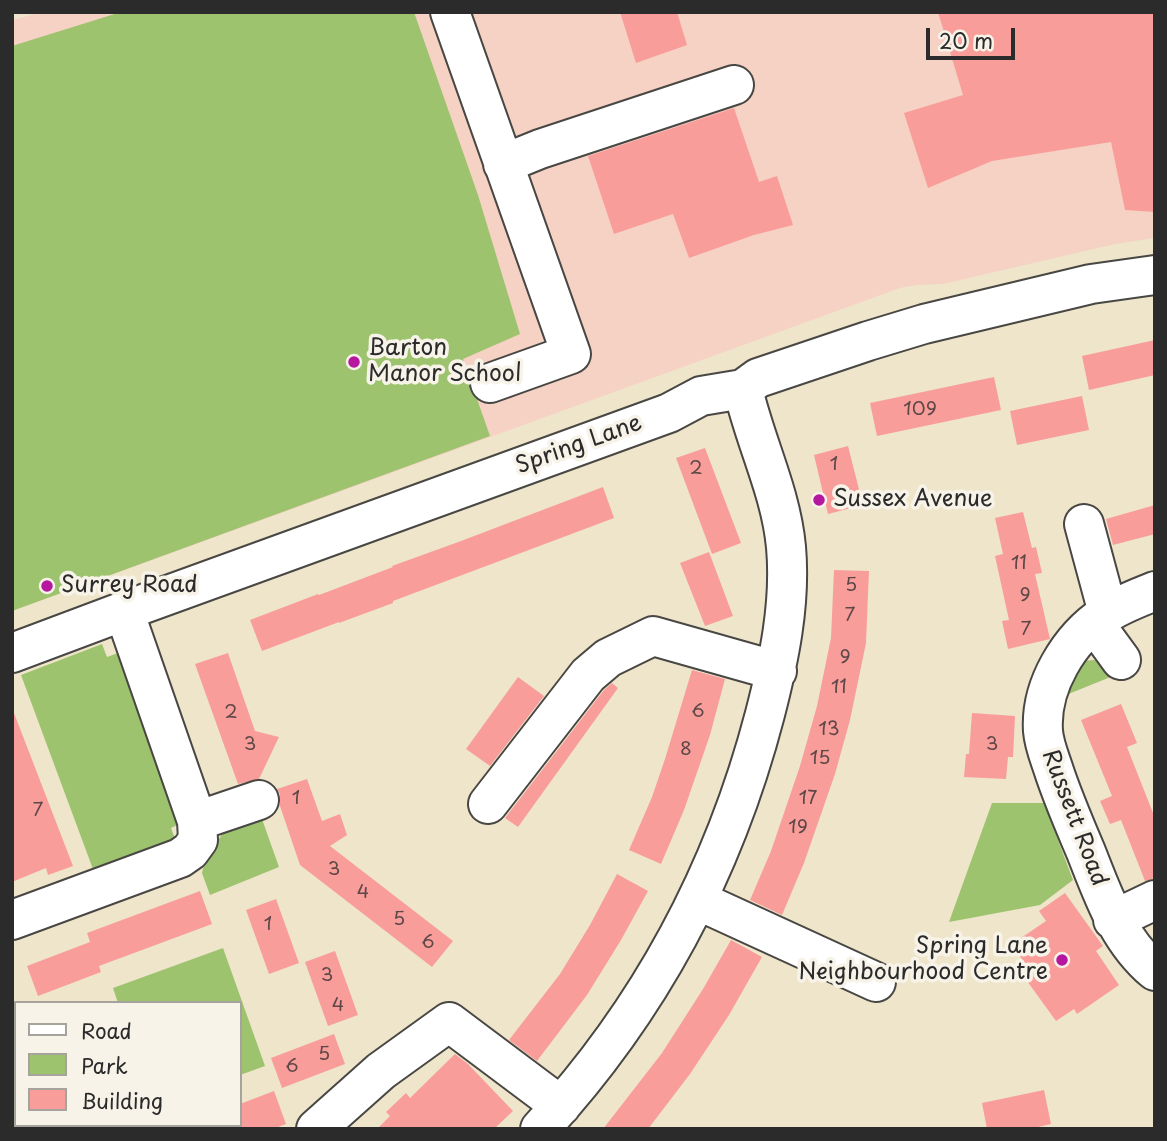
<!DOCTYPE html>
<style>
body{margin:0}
#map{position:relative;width:1167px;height:1141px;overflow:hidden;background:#efe5cb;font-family:"Playpen Sans",sans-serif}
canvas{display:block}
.frame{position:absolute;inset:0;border:14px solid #2b2b2b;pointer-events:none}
.legend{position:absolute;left:14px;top:1001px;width:228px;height:126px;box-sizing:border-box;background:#f7f3e8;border:2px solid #a5a39c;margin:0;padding:9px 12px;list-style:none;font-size:21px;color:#2b2b2b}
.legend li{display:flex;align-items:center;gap:14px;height:35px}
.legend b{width:35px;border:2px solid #a5a39c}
.scale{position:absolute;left:926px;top:28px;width:89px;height:32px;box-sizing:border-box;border:4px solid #2b2b2b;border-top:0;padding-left:9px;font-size:21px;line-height:24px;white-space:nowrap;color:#2b2b2b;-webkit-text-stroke:5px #f7f3e8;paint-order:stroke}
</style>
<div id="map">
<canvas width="1167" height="1141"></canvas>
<div class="frame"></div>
<ul class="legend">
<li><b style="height:9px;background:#fff"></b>Road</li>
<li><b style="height:19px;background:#9ec36e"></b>Park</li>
<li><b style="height:19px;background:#f99d9b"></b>Building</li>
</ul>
<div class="scale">20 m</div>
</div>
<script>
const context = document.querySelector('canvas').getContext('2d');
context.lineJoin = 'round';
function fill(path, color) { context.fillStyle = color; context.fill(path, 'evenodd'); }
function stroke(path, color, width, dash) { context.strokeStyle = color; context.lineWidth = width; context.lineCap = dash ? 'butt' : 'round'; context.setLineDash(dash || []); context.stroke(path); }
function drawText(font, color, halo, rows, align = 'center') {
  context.font = font + ' "Playpen Sans",sans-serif'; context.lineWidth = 7; context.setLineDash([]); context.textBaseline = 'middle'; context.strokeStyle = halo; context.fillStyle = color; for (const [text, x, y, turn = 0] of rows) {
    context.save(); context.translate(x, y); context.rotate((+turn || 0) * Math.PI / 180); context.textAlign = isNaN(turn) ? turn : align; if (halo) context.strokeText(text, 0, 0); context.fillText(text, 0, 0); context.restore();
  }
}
fill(new Path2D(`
 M43 12H1155V238L1115 244 943 284 916 285 900 288 12 611V20Z`), '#f6d2c4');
fill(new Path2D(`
 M121 12H414L478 195 520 334 463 359 490 436 12 611V46Z
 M102 644 107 657 118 653 182 823 171 828 176 841 94 872 21 675Z
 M1094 660 1104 663 1113 676 1061 697 1083 661Z
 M992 803H1044L1073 880 1040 905 949 922Z
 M262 819 279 867 210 895 202 873 204 864 222 834Z
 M223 948 265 1066 240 1075V1003H118L113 988Z`), '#9ec36e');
fill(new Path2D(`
 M620 12H677L687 45 636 63Z
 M938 12H1155V212L1125 210 1111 142 992 161 928 188 904 113 963 95Z
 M734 108 759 182 777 176 793 225 754 235 689 258 673 214 614 234 588 156Z
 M1155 340V375L1089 390 1082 356Z
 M994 377 1001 410 877 436 870 403Z
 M1082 396 1089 430 1017 445 1010 411Z
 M848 446 863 505 828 514 814 455Z
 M705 448 741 543 712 554 676 458Z
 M603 487 614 518 393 601V603L339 623V622L262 651 250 620 318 594 319 595 393 567 392 566 461 541Z
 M1155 505V534L1113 545 1106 519Z
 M1023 512 1032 548 1036 547 1042 573 1035 574 1050 639 1008 649 1002 621 1009 620 995 556 1003 554 995 518Z
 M709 552 733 616 705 626 680 563Z
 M834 570 869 571 866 643 850 720 835 774 804 863 782 915 750 900 771 851 800 766 817 706 831 638Z
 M228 653 255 731 279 737 259 779 238 784 195 664Z
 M692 670 725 679 710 735 684 810 661 864 629 850 652 797 665 759Z
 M518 677 544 696 490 766 466 749Z
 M612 683 618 688 518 827 505 818 604 690Z
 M1121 704 1137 743 1127 747 1155 818V878L1145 881 1121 820 1110 824 1100 801 1112 796 1081 720Z
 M12 713H14L73 866 48 875 46 868 12 882Z
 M972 713 1015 716 1013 757H1008L1006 779 964 777 966 754H969Z
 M307 779 322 821 340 814 347 835 330 846 453 941 432 967 300 865 280 806V794L277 789Z
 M617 874 648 891 621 940 587 995 537 1061 509 1040 560 974 590 925Z
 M200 891 212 924 99 966 101 972 38 996 27 966 90 942 87 933Z
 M1065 893 1103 946 1096 951 1119 985 1077 1014 1074 1009 1056 1021 1027 981 1034 976 1014 948 1024 941 1021 938 1046 921 1039 911Z
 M276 899 299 963 269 974 246 910Z
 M731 940 762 957 729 1015 690 1074 648 1129H603L662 1053 703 989Z
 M335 951 358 1015 328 1026 305 962Z
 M334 1034 345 1064 282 1088 271 1058Z
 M455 1054 468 1064 513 1111 494 1129H377L390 1116 386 1112 406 1093 410 1098Z
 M1044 1090 1051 1124 1030 1129H987L982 1103Z
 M274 1091 286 1124 273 1129H240V1104Z`), '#f99d9b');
const minor = new Path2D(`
 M450 12 571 354 490 383
 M503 164 540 149 734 85
 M1084 524 1108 613
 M1155 591C1138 598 1121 604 1106 614 1069 638 1040 686 1043 731 1044 744 1049 756 1053 768 1062 796 1074 824 1086 852 1103 895 1118 940 1155 971
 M1094 623 1121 660
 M12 653 124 611 669 413 701 396 743 389 758 378 868 341 924 324 1091 284 1155 275
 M488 804 588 675 608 658 653 636 777 671
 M197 821 259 800
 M697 900 876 982
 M12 920 180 858 190 851 198 840 197 821 124 611
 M1113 920 1155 900
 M316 1129 381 1071 449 1022 561 1106
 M540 1129C650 1010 724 871 765 714 779 660 791 603 786 547 781 492 755 442 743 389`);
stroke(minor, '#484743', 42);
stroke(minor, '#fff', 38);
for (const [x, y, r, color] of [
 [354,362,7,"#b5179e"],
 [819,500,7,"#b5179e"],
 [47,586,7,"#b5179e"],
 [1062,960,7,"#b5179e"]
]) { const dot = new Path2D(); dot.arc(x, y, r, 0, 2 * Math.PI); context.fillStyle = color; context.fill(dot); stroke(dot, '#f7f3e8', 2.5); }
drawText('19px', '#5e4847', null, [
 ["109",920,410],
 ["1",834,465],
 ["2",696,469],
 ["11",1019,564],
 ["5",851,586],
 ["9",1025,596],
 ["7",850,616],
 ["7",1026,630],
 ["9",845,658],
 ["11",839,688],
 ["6",698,712],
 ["2",231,713],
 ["13",829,730],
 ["3",250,745],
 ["3",992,745],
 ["8",686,750],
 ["15",820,759],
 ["1",296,799],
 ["17",808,799],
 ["7",38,811],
 ["19",798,828],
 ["3",334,870],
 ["4",363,893],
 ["5",399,920],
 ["1",268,925],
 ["6",428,943],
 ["3",327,976],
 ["4",338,1006],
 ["5",324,1055],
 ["6",292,1067]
]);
drawText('23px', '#2b2b2b', '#f7f3e8', [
 ["Barton",368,349],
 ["Manor School",368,375],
 ["Sussex Avenue",833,500],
 ["Surrey Road",61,586],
 ["Spring Lane",1048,947,"right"],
 ["Neighbourhood Centre",1048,973,"right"]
], 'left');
drawText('23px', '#2b2b2b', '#f7f3e8', [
 ["Spring Lane",579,445,-20],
 ["Russett Road",1074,818,69]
]);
</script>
